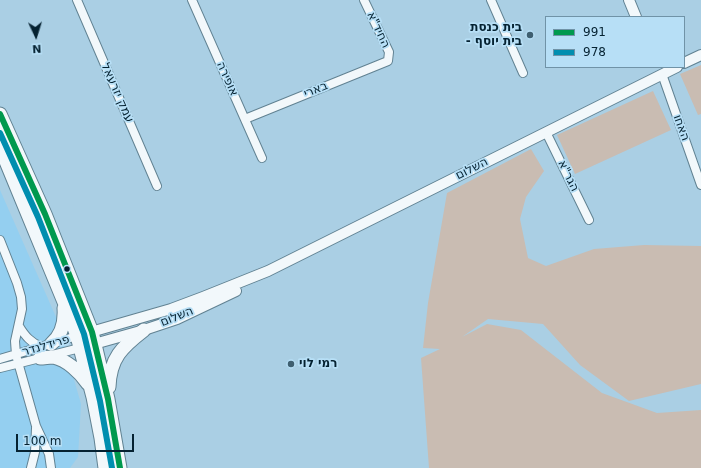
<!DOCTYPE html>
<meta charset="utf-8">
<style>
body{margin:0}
#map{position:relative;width:701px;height:468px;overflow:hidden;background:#aacfe4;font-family:"DejaVu Sans",sans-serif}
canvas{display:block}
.legend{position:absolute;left:545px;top:16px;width:140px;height:52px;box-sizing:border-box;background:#b7dff6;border:1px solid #7093a7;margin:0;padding:5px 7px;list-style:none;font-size:12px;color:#052231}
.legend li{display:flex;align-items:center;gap:8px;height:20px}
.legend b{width:20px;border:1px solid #7093a7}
.north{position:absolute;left:16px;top:16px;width:40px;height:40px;-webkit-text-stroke:3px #b7dff6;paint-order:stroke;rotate:176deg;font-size:11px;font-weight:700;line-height:16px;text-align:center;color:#052231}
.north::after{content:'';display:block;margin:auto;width:14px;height:18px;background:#052231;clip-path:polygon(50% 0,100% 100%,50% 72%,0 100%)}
.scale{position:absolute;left:16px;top:434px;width:118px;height:18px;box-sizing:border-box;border:2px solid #052231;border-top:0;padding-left:5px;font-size:12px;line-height:14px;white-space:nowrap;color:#052231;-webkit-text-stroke:3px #b7dff6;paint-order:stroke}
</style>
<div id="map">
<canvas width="701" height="468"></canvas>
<ul class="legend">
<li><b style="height:5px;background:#00994e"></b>991</li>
<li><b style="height:5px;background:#018eaf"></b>978</li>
</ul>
<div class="north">N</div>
<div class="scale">100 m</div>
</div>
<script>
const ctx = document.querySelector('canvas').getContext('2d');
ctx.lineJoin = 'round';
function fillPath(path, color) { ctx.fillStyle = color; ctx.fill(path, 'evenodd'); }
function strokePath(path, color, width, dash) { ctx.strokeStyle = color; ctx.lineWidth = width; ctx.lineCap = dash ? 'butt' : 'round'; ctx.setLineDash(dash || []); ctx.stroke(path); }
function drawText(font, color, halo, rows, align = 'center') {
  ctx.font = font + ' "DejaVu Sans","Noto Sans Hebrew",sans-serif'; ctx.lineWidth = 3.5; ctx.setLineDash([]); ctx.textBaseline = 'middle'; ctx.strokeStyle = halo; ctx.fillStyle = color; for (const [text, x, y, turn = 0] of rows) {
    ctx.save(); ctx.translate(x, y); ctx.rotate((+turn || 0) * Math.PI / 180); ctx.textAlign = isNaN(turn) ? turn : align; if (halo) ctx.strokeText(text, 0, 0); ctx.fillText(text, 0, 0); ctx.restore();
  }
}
fillPath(new Path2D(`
 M0,190L56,317L81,404L78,457L70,468H0Z`), '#94cff0');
fillPath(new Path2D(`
 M701,65V114L698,115L680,74Z
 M653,91L671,130L575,174L557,135Z
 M531,149L544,171L526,197L520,219L528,258L546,266L594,249L644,245L701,246V384L629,401L580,365L543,324L488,319L462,337L487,324L521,330L602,393L657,413L701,410V468H429L421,358L440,349L423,348L428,303L447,193Z`), '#c9bcb2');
const minor = new Path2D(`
 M77,0L157,186
 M192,0L262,158
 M491,0L523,73
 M662,74L701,185
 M245,119L388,61L389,52L364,0
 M546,132L589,220
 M0,240L17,283L21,297L22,309L15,341L16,355L36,426L49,454L51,468
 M19,326C25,336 31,343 42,347
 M0,359L77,336
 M0,368L80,348
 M31,468L35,452L36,428`);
const tertiary = new Path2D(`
 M629,0L636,17
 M684,63L701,55
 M77,336L171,309L203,297L268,271L677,67
 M80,348L144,330L177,319L236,291`);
const trunk = new Path2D(`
 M0,114L45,214L92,332L108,399L120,468
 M0,147L64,302L77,336L93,397L101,438L105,468
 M51,344C62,335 65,322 64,308
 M40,358C44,358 49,357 53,357C67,360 80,372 88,384
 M109,387C110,358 122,347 144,330`);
strokePath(minor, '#618292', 10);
strokePath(tertiary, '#618292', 12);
strokePath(trunk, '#618292', 15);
strokePath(minor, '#f2f8fb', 8);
strokePath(tertiary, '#f2f8fb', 10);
strokePath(trunk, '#f2f8fb', 13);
strokePath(new Path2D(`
 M0,114L45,214L92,332L108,399L120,468`), '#00994e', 6);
strokePath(new Path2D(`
 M0,133L38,217L84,334L100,401L112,468`), '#018eaf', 6);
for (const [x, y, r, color] of [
 [530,35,4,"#3f5f70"],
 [67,269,3.5,"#052231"],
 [291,364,4,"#3f5f70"]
]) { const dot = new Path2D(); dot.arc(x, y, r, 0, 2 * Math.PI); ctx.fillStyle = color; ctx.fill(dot); strokePath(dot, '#b7dff6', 1.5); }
drawText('bold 12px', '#052231', '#b7dff6', [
 ["בית כנסת",522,28],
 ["- בית יוסף",522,42],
 ["רמי לוי",299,364,"left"]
], 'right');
drawText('12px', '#052231', '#b7dff6', [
 ["החיד\"א",378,30,65],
 ["אופירה",227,79,66],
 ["בארי",316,90,-22],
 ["עמק יזרעאל",117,93,66],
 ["האחו",681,128,70],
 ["השלום",472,169,-27],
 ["הגר\"א",568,176,64],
 ["השלום",177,317,-22],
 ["פרידלנדר",46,346,-16]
]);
</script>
